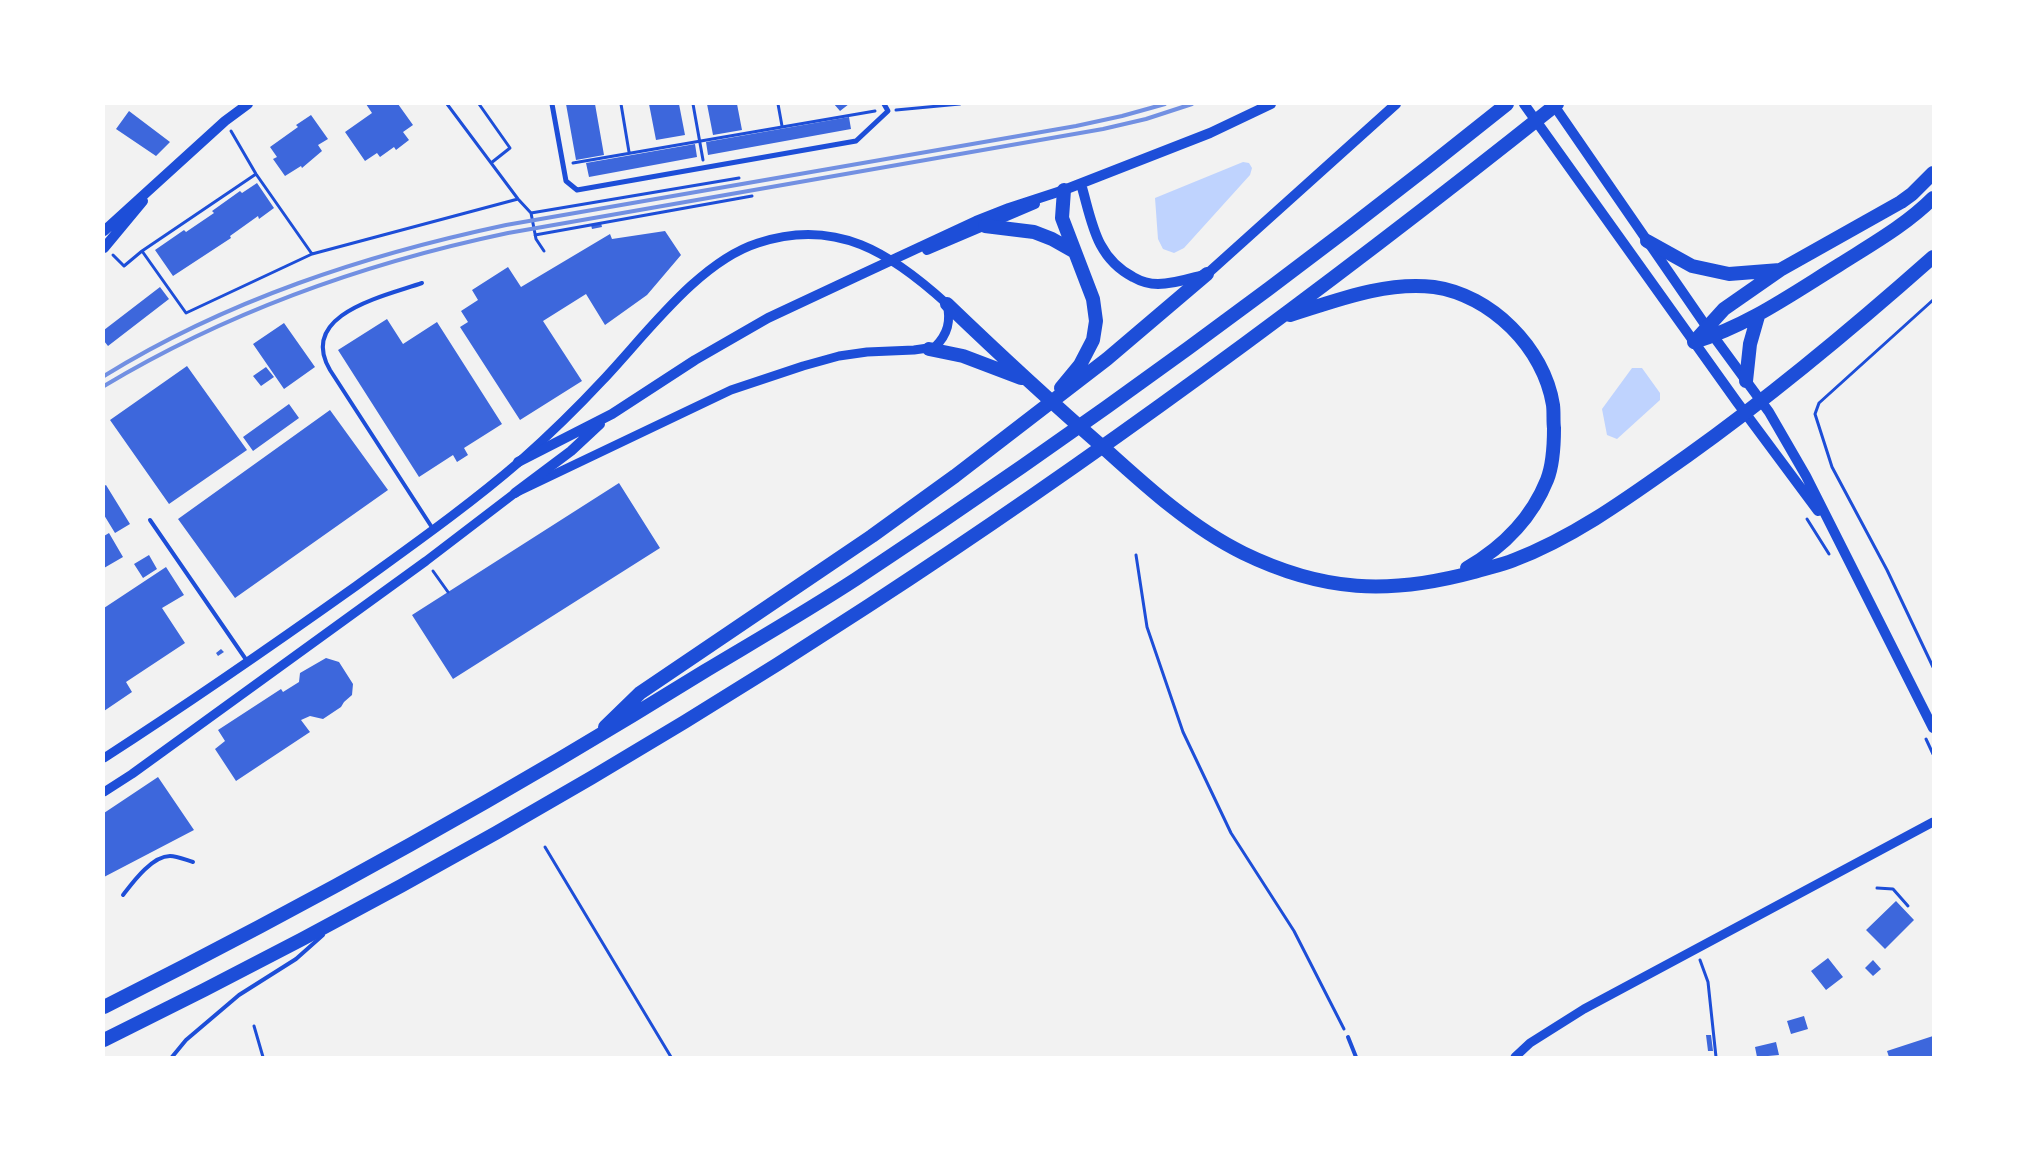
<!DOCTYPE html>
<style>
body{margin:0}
#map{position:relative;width:2037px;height:1161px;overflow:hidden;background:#f2f2f2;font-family:Quicksand,sans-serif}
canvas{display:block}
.frame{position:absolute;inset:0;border:105px solid #fff;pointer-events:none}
</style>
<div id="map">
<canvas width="2037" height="1161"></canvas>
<div class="frame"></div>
</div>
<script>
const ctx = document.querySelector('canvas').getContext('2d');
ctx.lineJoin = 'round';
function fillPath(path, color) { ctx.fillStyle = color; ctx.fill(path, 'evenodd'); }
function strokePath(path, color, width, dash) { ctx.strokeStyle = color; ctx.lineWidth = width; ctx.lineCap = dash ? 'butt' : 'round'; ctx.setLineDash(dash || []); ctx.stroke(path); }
fillPath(new Path2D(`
 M1243,162L1249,163L1252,168L1250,175L1184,248L1174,253L1163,249L1158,239L1155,198Z
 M1632,368H1642L1660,393V400L1617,439L1607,435L1602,409Z`), '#bfd3fe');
fillPath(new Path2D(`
 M366,104H398L413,125L403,132L409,140L396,150L394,147L380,157L377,153L365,161L345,132L372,113Z
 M566,104H595L604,155L576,160Z
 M649,104H679L685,135L656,140Z
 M707,104H737L742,130L713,135Z
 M834,104H849L840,111Z
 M129,111L170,142L156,156L116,129Z
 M311,115L328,139L318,145L322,151L302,168L301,166L285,176L273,159L277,157L270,147L298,127L296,125Z
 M849,117L851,129L708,155L706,142Z
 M695,144L697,157L589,177L586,163Z
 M257,183L274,208L259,219L258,216L230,236L231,238L173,276L155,250L184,230L186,232L214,213L212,211L240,191L242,193Z
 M601,223L602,227L592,229L591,225Z
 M665,231L681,255L647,295L605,325L586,294L543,321L582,381L520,420L460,327L468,322L461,311L478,300L472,290L508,267L521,287L610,234L612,239Z
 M160,287L169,299L108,346L104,341V330Z
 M387,319L403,344L437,322L502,424L464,448L468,455L457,462L453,455L419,477L338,350Z
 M284,323L315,367L284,389L253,344Z
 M187,366L247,450L169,504L110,420Z
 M266,367L274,377L261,386L253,376Z
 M289,404L299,418L253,451L243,437Z
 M330,410L388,490L235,598L178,519Z
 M619,483L660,548L453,679L412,615Z
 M106,485L130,524L115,533L104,515V486Z
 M109,533L123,557L104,568V536Z
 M149,555L157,569L143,578L134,564Z
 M166,567L184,595L162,608L185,643L126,682L132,692L104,711V608Z
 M221,649L224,652L218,656L216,653Z
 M326,658L339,662L353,684L352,695L344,702L341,707L323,719L310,716L301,720L310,732L236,781L215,749L225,741L218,730L281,689L283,692L299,682L300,673Z
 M158,777L194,830L104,877V813Z
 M1896,901L1914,920L1885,949L1866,930Z
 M1828,958L1843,977L1826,990L1811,971Z
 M1873,960L1881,969L1873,976L1865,968Z
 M1804,1016L1808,1029L1791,1034L1787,1021Z
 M1706,1035H1711L1713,1051H1708Z
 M1933,1036V1057H1889L1887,1051Z
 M1776,1042L1779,1055L1757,1057L1755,1047Z`), '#3d67dc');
strokePath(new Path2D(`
 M447,104L518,199L531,213L536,239L544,251
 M479,104L510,148L491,163
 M621,104L629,152
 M693,104L703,160
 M778,104L782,126
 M896,110L960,104
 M231,131L256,174L312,254
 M573,163L875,111
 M256,174L142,251L186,313L312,254L518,199
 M531,213L739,178
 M535,235L752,196
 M113,255L124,266L142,251
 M1933,300L1819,403L1815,414L1832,467L1887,570L1933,667
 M1807,519L1829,554
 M1136,555L1147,627L1183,732L1231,833L1294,931L1344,1029
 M433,571L448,592
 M1926,739L1933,754
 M545,847L671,1057
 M1877,888L1893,889L1908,906
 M1700,960L1708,982L1716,1057
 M254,1026L263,1057`), '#1d4ed8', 3);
strokePath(new Path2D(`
 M422,283C385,296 297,314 330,370L433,529
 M150,520L247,661
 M123,895C133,882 152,856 170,856C177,856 186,860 193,862
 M1348,1037L1356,1057
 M172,1057L186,1040L239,995L296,959L323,935`), '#1d4ed8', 4);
strokePath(new Path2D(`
 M552,104L566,181L577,190L856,141L888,111L884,104`), '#1d4ed8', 5);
strokePath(new Path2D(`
 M104,758C189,703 273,645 356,586C411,546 468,506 519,462C548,436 576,409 602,381C645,336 698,262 758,243C836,217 891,253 947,304C951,321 948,334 935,347L914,350L867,352L839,356L803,366L731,390L515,493L426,561L132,774L104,792
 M1515,1057L1530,1043L1584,1009L1933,822`), '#1d4ed8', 9);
strokePath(new Path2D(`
 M1524,104L1737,402L1818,511
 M1553,104L1706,326L1769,412L1806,476L1933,728
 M1081,184C1092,221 1095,257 1133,277C1140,281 1150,284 1158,284C1175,284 1191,278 1207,274L1396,104
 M104,231L225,121L248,104
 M104,248L143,201
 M927,250L1035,204
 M518,462L612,414L695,360L768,318L862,274L976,221L1009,208L1064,190L1210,133L1271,104
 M515,493L571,451L600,424`), '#1d4ed8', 10);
strokePath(new Path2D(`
 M985,226L1034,232L1052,239L1075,252
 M1647,241L1692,266L1729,274L1780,270
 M947,304C999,354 1051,402 1105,449C1147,487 1192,528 1243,553C1323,592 1389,595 1474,572C1487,568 1502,565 1514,560C1577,536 1633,494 1687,456C1774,394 1854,327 1933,257
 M1290,315C1335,301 1385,281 1434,287C1491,295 1544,348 1553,405C1554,413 1553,421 1554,428C1554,445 1553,465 1547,480C1531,520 1503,547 1467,568
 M1694,342L1724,309L1780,270L1901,202L1912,194L1933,173
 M1694,342C1747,326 1792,294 1839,265C1872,244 1906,225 1933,198
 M929,349L963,356L1021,378
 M1746,381L1750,344L1758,316
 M1061,388L1080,365L1093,340L1096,321L1093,299L1062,218L1064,190
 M605,727L640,693L872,536L955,476L1107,359L1207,274
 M104,1007C309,904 510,792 705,671C755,641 807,611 856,579C1080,431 1298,272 1507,104
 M104,1040C367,911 622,767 868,606C1106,451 1335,281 1557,104`), '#1d4ed8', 14);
strokePath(new Path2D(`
 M104,376C227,300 365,255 506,225L1076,126L1122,116L1165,104
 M104,386C229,311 365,263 508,233L1103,129L1146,119L1192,104`), '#7290e2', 4);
</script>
